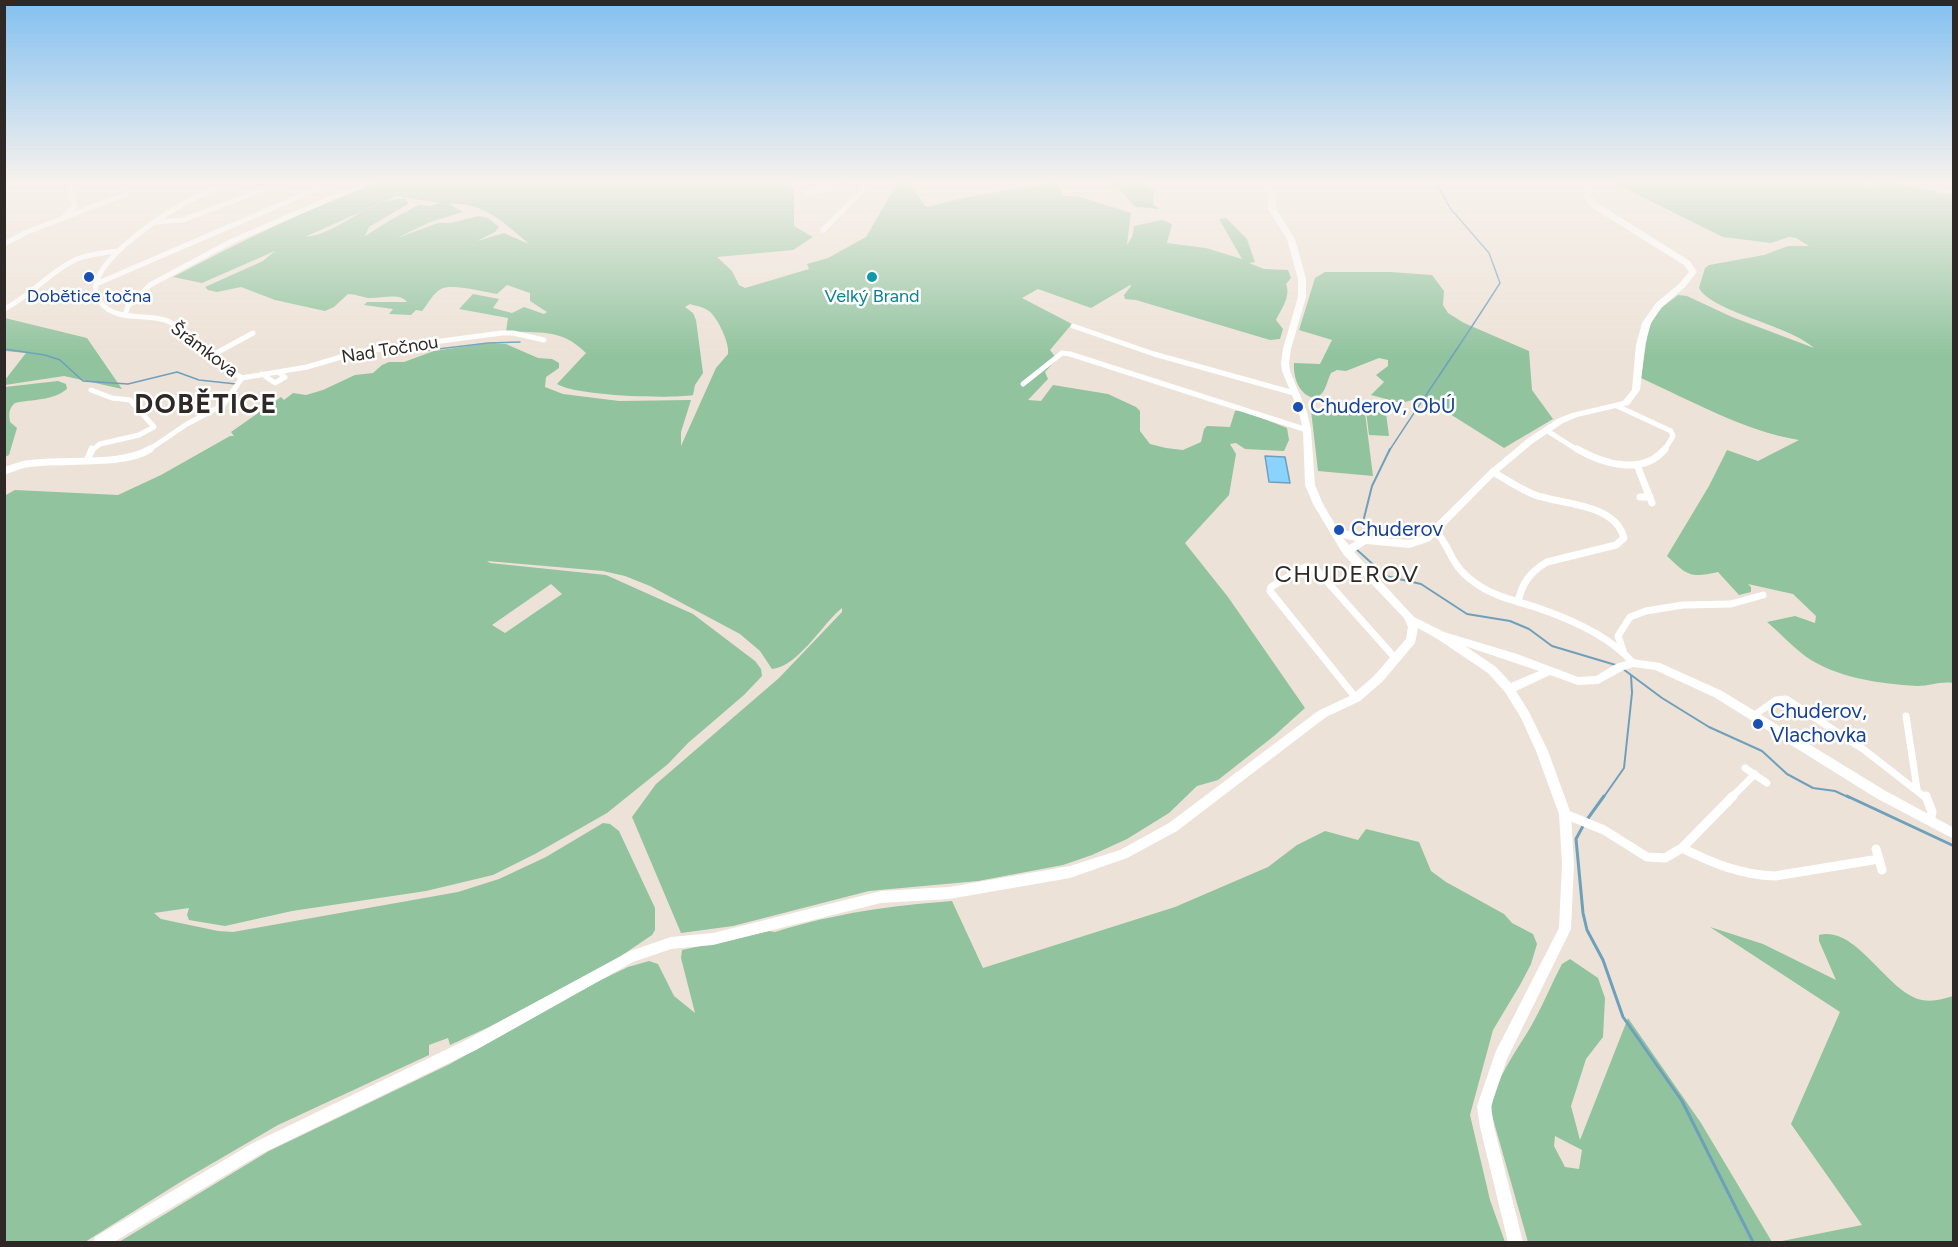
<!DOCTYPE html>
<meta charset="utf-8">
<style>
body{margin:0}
#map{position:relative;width:1958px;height:1247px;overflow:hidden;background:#ede2d7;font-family:Figtree,sans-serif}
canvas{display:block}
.frame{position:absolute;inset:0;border:6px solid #2e2926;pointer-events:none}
</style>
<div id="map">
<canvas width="1958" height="1247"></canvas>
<div class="frame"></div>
</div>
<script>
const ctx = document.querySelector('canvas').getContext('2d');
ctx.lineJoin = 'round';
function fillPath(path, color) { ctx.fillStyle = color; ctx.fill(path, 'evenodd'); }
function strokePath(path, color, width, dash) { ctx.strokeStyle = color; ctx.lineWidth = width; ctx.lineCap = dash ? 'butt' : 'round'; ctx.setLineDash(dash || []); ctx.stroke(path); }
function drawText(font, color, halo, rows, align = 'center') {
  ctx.font = font + ' Figtree,sans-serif'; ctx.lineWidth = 5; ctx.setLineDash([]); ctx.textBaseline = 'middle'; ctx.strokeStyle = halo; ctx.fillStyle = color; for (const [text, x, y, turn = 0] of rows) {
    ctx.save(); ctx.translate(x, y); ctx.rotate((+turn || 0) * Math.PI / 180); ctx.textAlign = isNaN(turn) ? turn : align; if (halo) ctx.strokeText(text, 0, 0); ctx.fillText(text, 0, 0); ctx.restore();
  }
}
fillPath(new Path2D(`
 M380,182H794V226L813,237L793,250L717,257L732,271L739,285L745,288L809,269L807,264L828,258L866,237L898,182H908L926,207L968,197L1056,182L1064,196H1077L1131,213L1127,245L1132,237L1134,226L1162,220L1172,224L1167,243L1206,248L1242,259L1219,219L1226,218L1247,239L1255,262L1249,263L1264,269L1288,270L1291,278L1286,284C1291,296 1282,308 1276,320L1283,329L1280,339L1270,340L1136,300L1125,299L1124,295L1131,286L1130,285L1091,308L1038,289L1022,298L1072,324L1050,350L1057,359L1045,372L1048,379L1028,400L1041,401L1053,385L1108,394L1136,407L1140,411V431L1150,444L1166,448L1183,450L1201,442L1204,429L1207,426L1230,427L1235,411L1241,410L1287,428L1289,440L1284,451L1245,449L1236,443L1230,444L1236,454L1229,495L1185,543L1228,597L1305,708L1274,736L1218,780L1197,786L1169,813L1127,839L1092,855L1063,865L978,881L869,891L733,926L681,933L632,817L656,784L779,678L842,612V608C822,624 799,666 772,669L760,651L740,634L650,586L625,576L603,571L487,561L490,563L606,575L693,614L755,661L761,669L762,676L744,695L688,743L668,764L607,813L535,854L493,875L426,891L292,911L225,926L189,920L187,915L189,908L154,913L161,919L218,931L233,932L458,892L499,879L546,857L603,823L610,824L619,831L655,908V930L652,935L615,960L489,1027L450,1045L448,1038L429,1045V1055L278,1125L182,1181L85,1242H5L4,496L15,490L118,495L161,475L230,436H234L231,432L281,397L284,400L293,393L306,395L323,390L355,375L373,373L382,365L389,362H404L434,351L489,343L506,344L538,358L552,359L559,363V368L546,377L545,387L563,394L619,401L691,400L681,432V446L716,368L728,354C730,344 718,318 709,311C704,307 696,306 690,304L685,307L693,313L696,320L703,373L695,385L693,395C669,399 576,396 557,384L586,353C560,327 539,334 506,331L508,318L459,309L473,294L499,299L493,308L512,313L524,307L544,314L547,312L530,301V293L507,285L497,294C484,292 452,283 441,289C433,293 428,304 422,311L416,310L411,315L389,314L393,309L364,305L367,302H407C399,292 381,299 368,298C362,297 355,294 348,294L334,307L325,311L275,300L241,287L217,292L208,290L205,287L263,261L275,251L202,283L173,277C240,242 308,208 380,182ZM396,196L440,203L430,206L419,205L392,219L365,236L369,227L408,204L406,199C369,196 341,234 305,237ZM449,204C484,202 504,223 529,244L504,233L477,241L495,232L499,227L488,218L478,216L451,223H438L397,238L430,222L463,212ZM551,584L562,594L505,633L492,625Z
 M1113,182H1144L1154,191L1153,204L1159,209L1135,207Z
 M1612,182H1858L1873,187V182H1889L1953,195V683C1940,681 1931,686 1917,686C1881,684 1836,678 1805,656C1792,646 1780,633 1767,622L1795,616L1815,623L1816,616L1793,594L1748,584L1751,587V592L1739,595L1718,572C1690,578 1688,576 1667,556L1709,486L1727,450L1758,461L1799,440C1744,431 1692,401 1641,378L1648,330L1656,312L1678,295L1687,296L1732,317L1814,348C1789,325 1712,312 1699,288L1705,268L1709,265L1764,255L1788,246H1809L1796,238L1789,237L1771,243L1723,237Z
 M1390,272L1432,275L1444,291L1443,305L1448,313L1464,323L1529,351L1532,390L1553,419L1504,448L1423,397L1401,403L1371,395L1384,382L1376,375L1388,366V360L1379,358L1346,371L1337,370L1331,373C1326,383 1326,394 1315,398C1299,396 1293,377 1294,363L1320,364L1332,340L1299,330L1315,278L1325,272Z
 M5,318L87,338L122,389L64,376L5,385V380L26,353L5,351Z
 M58,381L66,384L67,389C52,401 33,399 15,403C8,409 9,415 10,422L17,428L9,455L5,457V387Z
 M1311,410L1365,413L1373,476L1318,471Z
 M1366,411L1386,413L1389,436L1369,435Z
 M1366,829L1419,842L1431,871L1446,882L1504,914L1512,923L1533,934L1537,944L1531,964L1520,985L1493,1030L1470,1115L1490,1200L1505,1242H119L269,1151L450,1064L578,991L628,967L649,961L658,964L674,996L695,1013L681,958L682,950L769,931L775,932C836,913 889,906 952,901L983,968L1175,907L1268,867L1297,845L1325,831L1358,840Z
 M1710,927L1763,944L1836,980L1819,941V935C1857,925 1887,993 1922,1000C1933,1002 1943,999 1953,996V1242H1777L1862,1225L1791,1124L1840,1012Z
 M1570,959L1598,978L1605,998L1603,1037L1586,1059L1571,1106L1580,1140L1628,1018L1701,1123L1772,1242H1528L1491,1112C1495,1075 1518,1051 1535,1019C1545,1001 1552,982 1562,964ZM1555,1136L1582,1150L1579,1169L1565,1167L1554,1146Z`), '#90c39e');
const water = new Path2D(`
 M1265,456L1285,457L1290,483L1269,482Z`);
fillPath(water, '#89d3fd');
strokePath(water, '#6ea0bc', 1.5);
strokePath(new Path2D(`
 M4,349L45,355L60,360L83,381L128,384L177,372L199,380L236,384
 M388,355L488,343L520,342
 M1389,451C1426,394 1464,340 1500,283L1489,253L1450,208L1436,182`), '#6ea0bc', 1.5);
strokePath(new Path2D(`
 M1364,518L1372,486L1390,449
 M1356,549L1386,576L1421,584L1467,614L1510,621L1529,629L1552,646L1619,666
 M1623,669L1662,698L1709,727L1762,751L1787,774L1813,788L1835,791L1850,798
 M1603,798L1624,768L1632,693L1631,675`), '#6ea0bc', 2);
strokePath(new Path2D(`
 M1847,796L1954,846
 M1586,821L1604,796
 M1583,826L1576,839L1583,913L1587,930L1603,960L1623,1017L1682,1101L1753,1242`), '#6ea0bc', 3);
strokePath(new Path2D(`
 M233,182C216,189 199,195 183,204C160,217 73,272 101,303C117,323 149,312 170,322C179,326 186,337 194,343C209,356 225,368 242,378
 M791,184L806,193L856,182
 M65,215L75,206L70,189L74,182
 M155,222L183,220L283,182
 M823,230L871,182
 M4,244L27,232L126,194
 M96,284L333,182
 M4,309C31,296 50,271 77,259C90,254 104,253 118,251
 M125,315L128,306L150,285L232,241L369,182
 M1073,326L1154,354L1294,393
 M209,357L253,333
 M262,374L275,383L285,377L278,372
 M242,378L307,367L358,352L502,333H513L544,340
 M1023,384L1062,353L1070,354L1307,430
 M91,390L112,398L130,400L154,427L139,435L100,444L91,451
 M1617,406L1671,431L1673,436L1664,451
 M1546,430L1579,451
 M147,451L187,424L223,405L242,378`), '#fff', 5);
strokePath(new Path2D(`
 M1577,449C1603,464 1643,476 1665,449
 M87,461L92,449
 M1637,465L1652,503
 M4,471C11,469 19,465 26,464C59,458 123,467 150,449
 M1493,472C1507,480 1520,489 1535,495C1563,505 1615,503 1624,538L1616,545L1547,562C1530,572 1522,583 1518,602
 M1640,497H1650
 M1436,531C1452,550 1450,565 1474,582C1494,597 1514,600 1538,608C1570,619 1611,637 1633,663
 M1623,650L1618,636L1630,617L1646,611L1683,605L1731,604L1763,595
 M1356,698L1270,591L1271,587L1305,567L1315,568L1396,659
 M1753,716L1776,700L1786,699L1863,749L1926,798
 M1906,716L1917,789
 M1745,768L1767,783
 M1731,798L1755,774`), '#fff', 7);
strokePath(new Path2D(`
 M1926,796L1932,812L1930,821
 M1565,814L1604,830L1647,857L1665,858L1682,848L1733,796
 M1682,848C1712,863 1741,875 1775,876L1879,859
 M1876,849L1882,870`), '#fff', 9);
fillPath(new Path2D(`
 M1260,182H1267L1276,195V209L1295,239L1306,279V297L1291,349L1289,363L1290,371L1307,412L1311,430L1315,485L1323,504L1339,531H1352L1365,537L1410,540L1424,535L1490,470L1527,439L1557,419L1572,413L1623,401L1632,390L1636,345L1642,323L1656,303L1679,284L1689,272L1684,265L1591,207L1583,196L1585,182H1593L1591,196L1597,203L1690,261L1697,272L1685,287L1662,307L1651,323L1645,345L1640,390L1629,405L1577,417L1563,423L1533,443L1496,474L1430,541L1410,548L1366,544L1354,552L1414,617L1444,632L1517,654L1578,677L1596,676L1616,664L1633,659L1660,663L1722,691L1884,790L1954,828V839L1876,798L1714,697L1655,670L1633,667L1624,670L1598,684L1578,685L1550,675L1516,691L1529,712L1548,751L1571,814L1574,864L1571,929L1507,1059L1491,1106L1494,1127L1523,1242H1508L1480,1127L1477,1106L1496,1051L1559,928L1562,864L1559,814L1536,751L1521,718L1505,692L1488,673L1436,638L1418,628L1415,643L1382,682L1360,701L1326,717L1177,831L1127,858L1070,878L949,899L881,903L713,945L671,949L633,962L476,1050L261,1154L114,1242H93L95,1237L251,1144L466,1040L630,951L671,937L713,933L881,891L949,887L1070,866L1120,850L1169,823L1318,711L1352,695L1374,676L1406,639L1408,627L1404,618L1343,554L1313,504L1305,485L1303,430L1299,412L1282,371L1281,363L1283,349L1298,297V279L1287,239L1268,209V195ZM1343,538L1356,541L1349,545ZM1465,646L1539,671L1511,683L1496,667Z`), '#fff');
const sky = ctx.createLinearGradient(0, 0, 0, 357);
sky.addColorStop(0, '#82c0f0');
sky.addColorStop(0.51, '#f7f2ed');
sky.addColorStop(1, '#f7f2ed00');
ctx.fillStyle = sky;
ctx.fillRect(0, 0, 1958, 357);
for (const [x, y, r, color] of [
 [89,277,6,"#1a4fb4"],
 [872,277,6,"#0f9aa8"],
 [1298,407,6,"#1a4fb4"],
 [1339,530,6,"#1a4fb4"],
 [1758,724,6,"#1a4fb4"]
]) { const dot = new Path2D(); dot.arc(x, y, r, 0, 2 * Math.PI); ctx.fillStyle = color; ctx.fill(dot); strokePath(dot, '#fff', 2); }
drawText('18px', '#164399', '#fff', [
 ["Dobětice točna",89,297]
]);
drawText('18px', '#0d838f', '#fff', [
 ["Velký Brand",872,297]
]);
drawText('18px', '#2e2926', '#fff', [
 ["Šrámkova",204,350,37],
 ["Nad Točnou",390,350,-9]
]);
drawText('21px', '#164399', '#fff', [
 ["Chuderov, ObÚ",1310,407],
 ["Chuderov",1351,530],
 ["Chuderov,",1770,712],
 ["Vlachovka",1770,736]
], 'left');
ctx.letterSpacing = '1.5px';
drawText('24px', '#2e2926', '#fff', [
 ["CHUDEROV",1347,575]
]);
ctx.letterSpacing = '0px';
ctx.letterSpacing = '1.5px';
drawText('bold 27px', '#2e2926', '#fff', [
 ["DOBĚTICE",206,405]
]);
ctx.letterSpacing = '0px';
</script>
